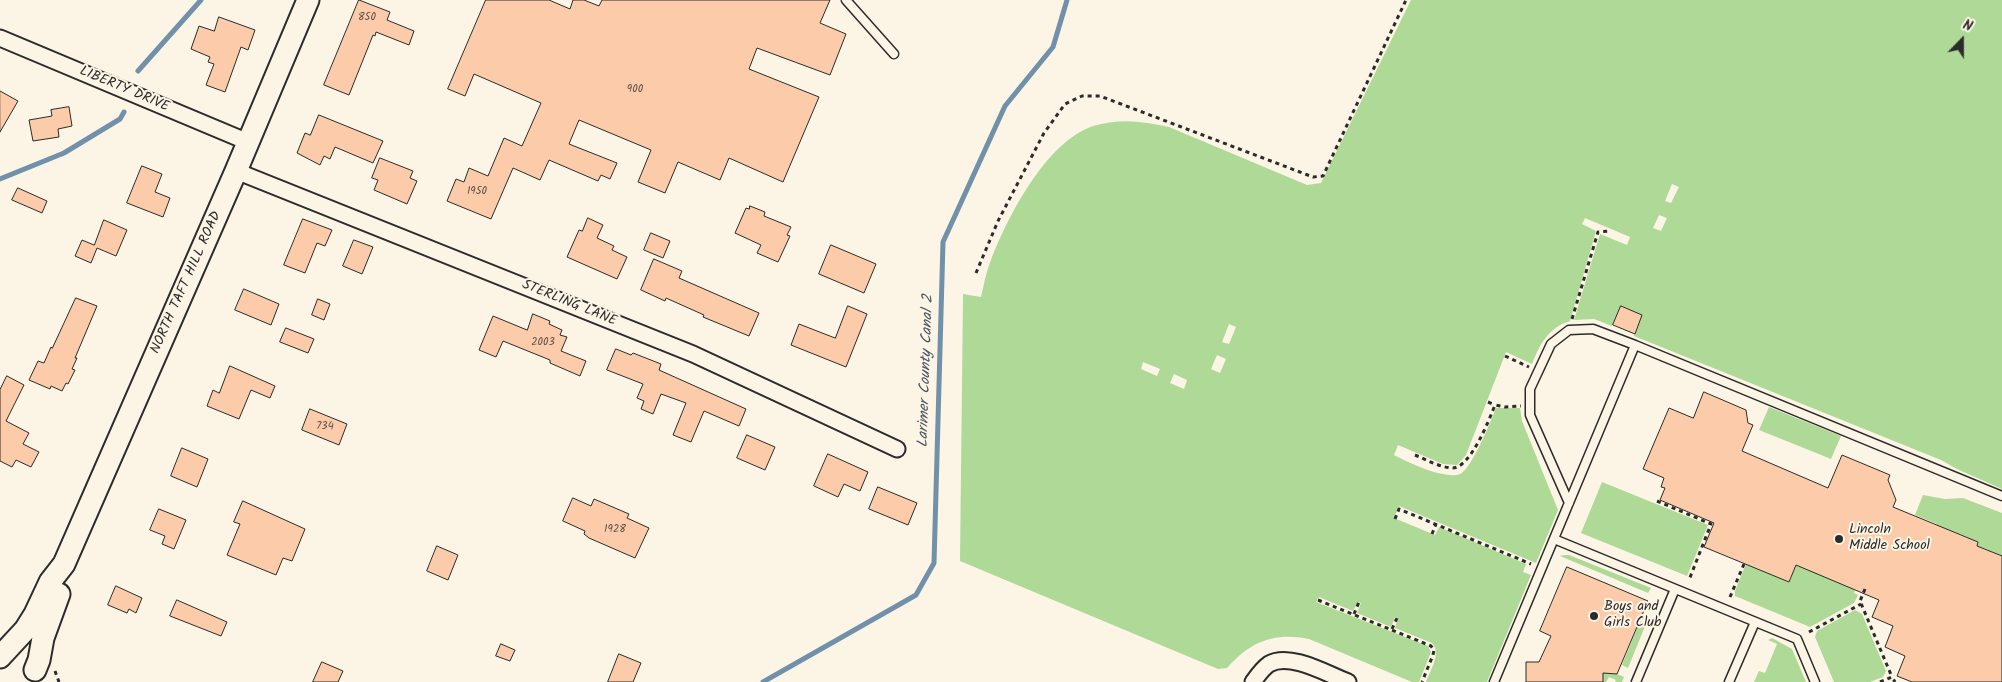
<!DOCTYPE html>
<style>
body{margin:0}
#map{position:relative;width:2002px;height:682px;overflow:hidden;background:#fcf5e5;font-family:Kalam,sans-serif}
canvas{display:block}
.north{position:absolute;left:1937px;top:15px;width:50px;height:50px;-webkit-text-stroke:4px #fcf5e5;paint-order:stroke;rotate:22deg;font-size:14px;font-weight:700;line-height:20px;text-align:center;color:#2b2b2b}
.north::after{content:'';display:block;margin:auto;width:18px;height:22px;background:#2b2b2b;clip-path:polygon(50% 0,100% 100%,50% 72%,0 100%)}
</style>
<div id="map">
<canvas width="2002" height="682"></canvas>
<div class="north">N</div>
</div>
<script>
const ctx = document.querySelector('canvas').getContext('2d');
ctx.lineJoin = 'round';
function fillPath(path, color) { ctx.fillStyle = color; ctx.fill(path, 'evenodd'); }
function strokePath(path, color, width, dash) { ctx.strokeStyle = color; ctx.lineWidth = width; ctx.lineCap = dash ? 'butt' : 'round'; ctx.setLineDash(dash || []); ctx.stroke(path); }
function drawText(font, color, halo, rows, align = 'center') {
  ctx.font = font + ' Kalam,sans-serif'; ctx.lineWidth = 4; ctx.setLineDash([]); ctx.textBaseline = 'middle'; ctx.strokeStyle = halo; ctx.fillStyle = color; for (const [text, x, y, turn = 0] of rows) {
    ctx.save(); ctx.translate(x, y); ctx.rotate((+turn || 0) * Math.PI / 180); ctx.textAlign = isNaN(turn) ? turn : align; if (halo) ctx.strokeText(text, 0, 0); ctx.fillText(text, 0, 0); ctx.restore();
  }
}
fillPath(new Path2D(`
 M1411,0H2002V489L1957,469L1941,460L1634,336L1642,315L1621,307L1612,326L1594,319L1574,320L1600,234L1627,245L1630,237L1585,218L1582,224L1596,231L1570,321C1548,328 1540,344 1532,364L1506,352L1466,455L1457,465L1443,464L1398,445L1394,455C1407,462 1445,480 1460,474C1471,470 1491,421 1496,408H1520L1522,421L1558,510L1536,563L1399,506L1394,518L1435,535L1439,527L1526,564L1523,572L1531,575L1487,682H1426C1430,670 1442,654 1432,643L1395,628L1398,618L1395,617L1391,627L1357,613L1361,603L1358,602L1353,611L1319,597L1316,602L1428,646L1431,652L1419,682H1412L1309,639C1274,632 1250,642 1227,668L1218,669L960,561L963,294L981,297C984,285 986,272 991,260C1008,216 1046,142 1093,126C1118,118 1144,121 1169,127L1307,185L1321,183ZM1672,184L1679,187L1671,203L1665,201ZM1659,215L1667,218L1661,231L1653,228ZM1229,324L1236,327L1229,344L1222,342ZM1217,355L1226,359L1220,373L1211,369ZM1143,362L1160,369L1157,376L1141,369ZM1174,374L1187,380L1184,389L1170,383Z
 M1769,407L1841,436L1831,459L1759,430Z
 M1602,482L1708,525L1687,576L1581,533Z
 M1923,495L1945,499L1963,498L2002,513V556L1977,546L1978,542L1957,533L1935,529L1937,524L1915,515Z
 M1564,555H1569L1651,588L1648,593L1560,556Z
 M1797,562L1855,589L1854,593L1858,595L1854,603L1810,627L1735,596V591L1746,564L1789,582Z
 M1855,610L1862,614L1886,671L1883,677L1870,682H1834L1815,637L1817,631Z
 M1640,621L1646,624L1628,668L1622,665Z
 M1772,638L1792,649L1806,682H1754L1759,671L1765,673L1777,644L1768,640Z
 M1603,673L1617,674L1624,677L1622,682H1615L1616,680L1609,677L1606,682H1603Z`), '#aed997');
strokePath(new Path2D(`
 M138,71L201,0
 M0,179L64,153L120,119L124,112
 M763,682L916,595L934,563L943,242L1005,106L1053,47L1067,0`), '#7190aa', 5);
const building = new Path2D(`
 M359,0L390,12L387,20L414,31L409,45L376,32L375,36L373,35L349,95L324,85Z
 M486,0H549L570,9L573,0H584L599,6L602,0H830L820,23L846,34L830,75L757,48L749,69L819,97L783,182L729,158L720,180L678,162L665,193L638,182L651,150L579,120L569,144L617,163L610,179L601,175L598,181L549,160L540,180L513,168L491,219L447,201L456,179L464,182L469,168L488,176L504,138L522,146L541,103L474,74L465,96L448,89Z
 M219,17L255,30L248,50L241,47L225,92L206,85L214,64L208,62L210,57L191,49L199,26L214,31Z
 M0,91L18,101L0,132Z
 M69,107L72,126L58,129L59,137L33,141L29,120L52,116L51,110Z
 M319,115L383,141L373,163L335,147L330,159L324,156L320,165L297,153L305,133L310,135Z
 M380,158L413,171L410,178L417,181L407,204L374,190L378,180L372,178Z
 M142,166L162,174L155,192L170,198L163,217L127,203Z
 M18,188L47,201L42,213L12,200Z
 M750,206L765,212L764,216L791,227L787,235L790,236L778,262L757,253L761,245L735,233L746,208L749,209Z
 M588,218L603,225L597,238L614,246L612,250L627,257L617,279L567,257L579,230L582,231Z
 M303,219L332,230L325,246L317,243L305,273L284,265Z
 M104,220L127,230L116,256L97,248L91,263L75,256L82,240L94,245Z
 M651,233L670,241L663,258L644,250Z
 M354,240L373,247L362,274L343,266Z
 M831,245L876,264L864,293L819,274Z
 M654,259L682,271L679,278L759,313L749,336L703,317L704,315L666,298L665,301L641,290Z
 M244,289L279,304L271,325L235,310Z
 M76,298L97,306L75,358H77L72,369L75,370L68,384L66,383L62,391L51,386L50,389L29,380L38,361L44,363L51,347L52,348Z
 M318,299L330,304L324,320L312,315Z
 M848,306L867,314L846,367L791,345L799,324L835,338Z
 M1621,306L1642,315L1635,334L1613,325Z
 M533,314L550,321L549,324L562,330L560,335L567,337L561,351L586,361L580,376L550,363V360L503,341L496,357L479,350L493,316L527,330Z
 M286,328L314,339L308,353L280,342Z
 M616,349L631,355L633,353L661,364L659,370L746,409L739,426L704,411L691,442L673,435L686,403L661,394L653,414L641,409L644,401L637,398L643,384L607,370Z
 M230,366L275,386L270,398L251,390L239,419L207,406L213,390L219,393Z
 M7,376L24,385L6,421L29,433L23,444L39,452L31,467L16,460L12,467L0,461V390Z
 M1704,392L1746,410L1748,423L1753,425L1742,451L1828,488L1842,455L1890,475L1888,480L1896,500L1893,507L1978,542L1977,546L2002,556V682H1912L1897,676L1905,656L1885,647L1893,626L1872,617L1879,600L1796,565L1789,582L1704,547L1714,523L1660,500L1665,488L1661,487L1664,478L1643,469L1669,408L1693,418Z
 M310,409L347,424L339,445L302,430Z
 M747,435L775,447L765,470L737,458Z
 M182,448L208,459L197,487L171,476Z
 M828,454L868,472L860,491L844,484L838,497L814,486Z
 M878,487L917,503L908,525L869,509Z
 M573,498L591,506L594,499L629,514L627,518L649,528L635,558L589,538L584,534L585,531L563,521Z
 M243,501L305,529L292,561L283,558L276,575L227,555L240,524L234,522Z
 M159,509L186,520L174,549L162,544L165,536L150,530Z
 M437,546L458,555L448,580L427,571Z
 M1567,567L1648,601L1617,674L1603,673V682H1526V662H1539L1551,636L1540,631Z
 M116,586L142,598L136,613L129,609L127,613L108,605Z
 M177,600L227,622L221,636L170,616Z
 M501,644L515,650L510,661L496,656Z
 M619,654L641,663L633,682H608Z
 M322,662L343,671L338,682H313Z`);
fillPath(building, '#fbcbaa');
strokePath(building, '#2b2b2b', 1);
const lane = new Path2D(`
 M846,0L894,54
 M1569,503L1530,415V389L1551,344L1569,330L1593,329L1635,345
 M1554,539L1797,639L1815,682
 M1494,682L1635,345L2002,496
 M1636,682L1675,589
 M1729,682L1755,622`);
const street = new Path2D(`
 M0,38L248,142
 M236,171L693,354L897,449
 M1253,682C1258,675 1262,669 1269,664C1290,652 1327,674 1348,682`);
const secondary = new Path2D(`
 M0,657L25,630L35,614L50,582L64,564L236,171L308,0
 M35,670L39,660L43,638L59,594`);
strokePath(lane, '#2b2b2b', 11);
strokePath(street, '#2b2b2b', 19);
strokePath(secondary, '#2b2b2b', 25);
strokePath(new Path2D(`
 M976,273L998,221L1044,133L1065,104L1082,96H1100L1313,177L1323,176L1406,0
 M1572,319L1598,232L1611,231
 M1505,356L1529,367
 M1488,402L1495,405
 M1415,455C1427,460 1439,467 1452,468C1470,469 1489,420 1495,405L1505,407L1521,406
 M1657,501L1711,524L1689,580
 M1395,519L1399,509L1531,564
 M1432,534L1436,524
 M1865,589L1860,601L1892,677
 M1730,597L1744,564
 M1318,600L1431,646L1434,650L1433,655L1422,682
 M1354,614L1359,602
 M1392,629L1397,618
 M1809,632L1861,604
 M55,671L59,682
 M1880,682L1892,677L1895,682`), '#2b2b2b', 3, [4, 4]);
strokePath(lane, '#fcf5e5', 8);
strokePath(street, '#fcf5e5', 15);
strokePath(secondary, '#fcf5e5', 21);
for (const [x, y, r, color] of [
 [1839,539,5,"#2b2b2b"],
 [1594,616,5,"#2b2b2b"]
]) { const dot = new Path2D(); dot.arc(x, y, r, 0, 2 * Math.PI); ctx.fillStyle = color; ctx.fill(dot); strokePath(dot, '#fcf5e5', 2); }
drawText('11px', '#5f534b', null, [
 ["850",367,18],
 ["900",635,90],
 ["1950",477,192],
 ["2003",543,343],
 ["734",325,427],
 ["1928",615,530]
]);
drawText('14px', '#2b2b2b', '#fcf5e5', [
 ["LIBERTY DRIVE",124,90,23],
 ["NORTH TAFT HILL ROAD",187,283,-66],
 ["STERLING LANE",569,304,22]
]);
drawText('14px', '#2b2b2b', '#fcf5e5', [
 ["Lincoln",1849,531],
 ["Middle School",1849,547],
 ["Boys and",1604,608],
 ["Girls Club",1604,624]
], 'left');
drawText('italic 15px', '#485560', '#fcf5e5', [
 ["Larimer County Canal 2",927,371,-88]
]);
</script>
